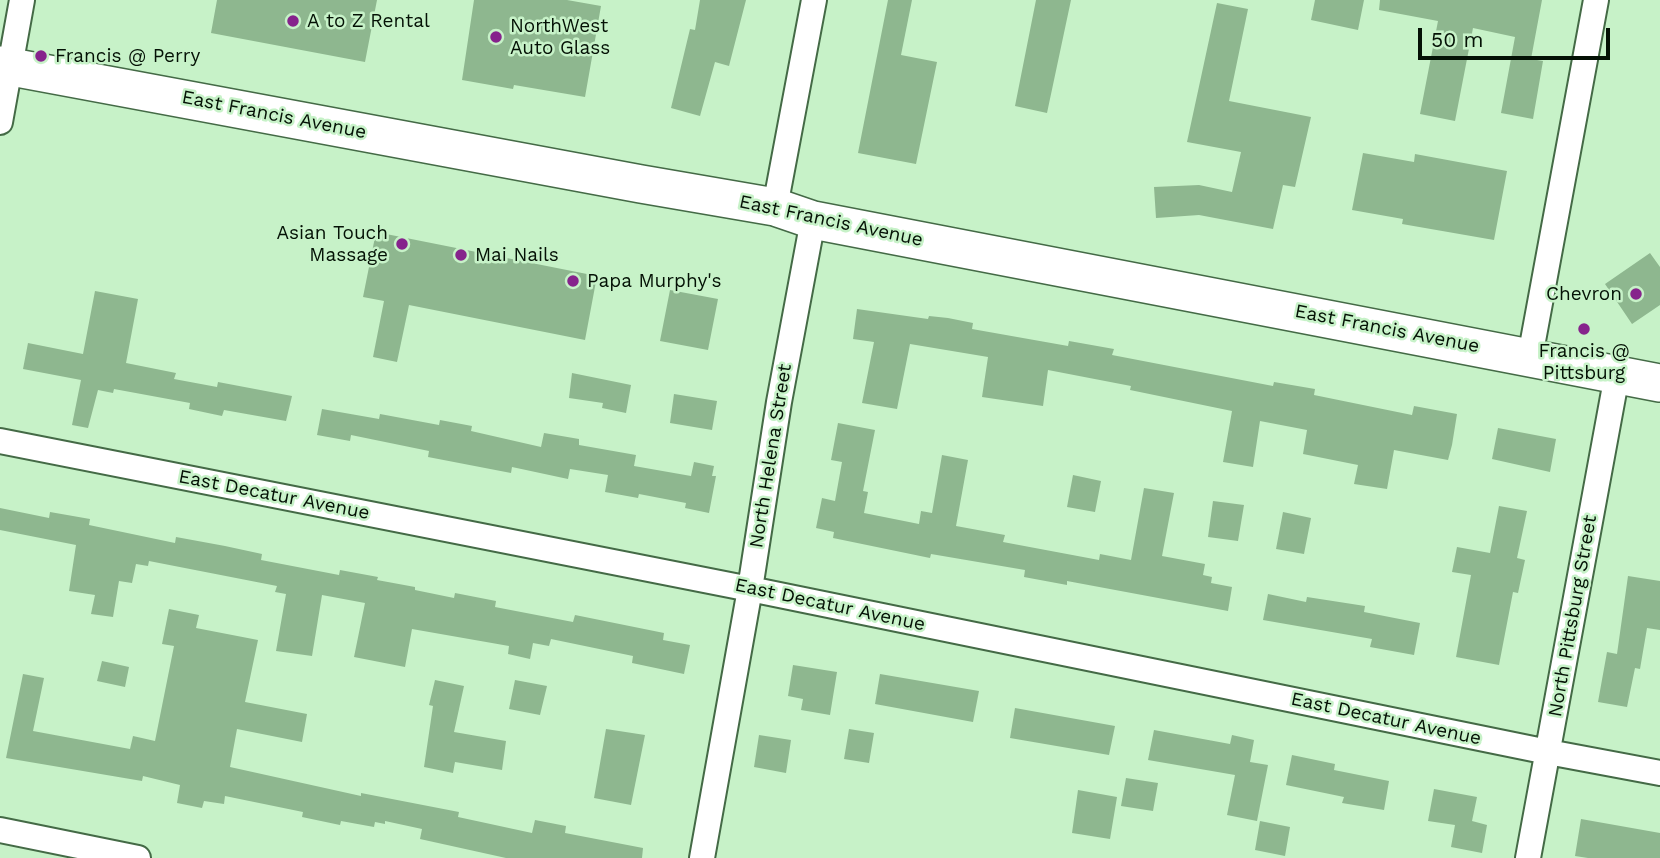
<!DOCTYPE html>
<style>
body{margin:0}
#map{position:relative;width:1660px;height:858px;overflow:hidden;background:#c7f2c8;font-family:"Work Sans",sans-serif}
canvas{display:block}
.scale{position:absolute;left:1418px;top:28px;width:192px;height:32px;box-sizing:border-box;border:4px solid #041105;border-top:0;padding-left:9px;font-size:21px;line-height:24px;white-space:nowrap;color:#041105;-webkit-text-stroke:5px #c7f2c8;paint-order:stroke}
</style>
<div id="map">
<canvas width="1660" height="858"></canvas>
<div class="scale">50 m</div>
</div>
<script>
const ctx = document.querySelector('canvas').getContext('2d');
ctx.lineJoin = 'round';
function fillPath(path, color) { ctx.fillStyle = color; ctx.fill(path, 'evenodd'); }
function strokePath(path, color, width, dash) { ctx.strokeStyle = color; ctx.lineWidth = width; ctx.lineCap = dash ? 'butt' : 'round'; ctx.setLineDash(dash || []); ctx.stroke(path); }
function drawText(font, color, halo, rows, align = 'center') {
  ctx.font = font + ' "Work Sans",sans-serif'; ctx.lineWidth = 5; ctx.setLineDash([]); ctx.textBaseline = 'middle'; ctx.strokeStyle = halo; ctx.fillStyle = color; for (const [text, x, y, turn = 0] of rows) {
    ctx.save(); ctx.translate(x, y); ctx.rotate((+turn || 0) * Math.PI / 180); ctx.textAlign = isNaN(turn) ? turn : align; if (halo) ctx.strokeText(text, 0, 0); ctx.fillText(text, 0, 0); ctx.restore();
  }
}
fillPath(new Path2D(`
 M217,0H377L365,62L211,33Z
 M474,0H567L601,6L585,97L514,85L513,89L462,80Z
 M700,0H746L729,66L715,62L700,116L671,108L690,29L695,30Z
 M888,0H912L901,55L937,62L916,164L858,153Z
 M1036,0H1071L1047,113L1015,106Z
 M1315,0H1364L1358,30L1311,20Z
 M1380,0H1542L1531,59L1543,61L1533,119L1501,113L1515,37L1473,28L1455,121L1420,114L1438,21L1379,10Z
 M1217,3L1248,9L1229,101L1311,117L1295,187L1283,185L1273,229L1199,215L1156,218L1154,187L1199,185L1232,192L1241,152L1187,142Z
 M1363,153L1414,162L1415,154L1507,171L1494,240L1402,224L1403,219L1352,210Z
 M376,232L597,276L585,340L409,305L397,362L373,357L384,301L363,297Z
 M1650,253L1660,267V305L1632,324L1605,284Z
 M670,290L718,299L708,350L660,341Z
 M95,291L138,299L126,363L176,373L174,379L217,387L218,382L292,396L286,421L224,410L222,416L189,409L190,403L114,389L113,393L98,390L88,428L72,425L81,380L23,369L28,343L83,354Z
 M857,309L928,319L929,316L948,318L973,323L972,329L1068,346L1069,341L1114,349L1112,355L1273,386L1274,382L1315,389L1314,395L1412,415L1414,406L1457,414L1452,445L1448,460L1394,450L1387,489L1354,484L1358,465L1303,454L1307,430L1260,421L1253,467L1223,462L1232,411L1130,390L1131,386L1048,370L1043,406L982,397L988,357L910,344L897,409L862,403L874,342L853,339Z
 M572,373L631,385L626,413L602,408L603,403L569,398Z
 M674,394L717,401L712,430L670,423Z
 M322,409L379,419L380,414L439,425L440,420L472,426L471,431L541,447L544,433L579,439V445L636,455L634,466L691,476L694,462L714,466L712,476H716L709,513L685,508L686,503L639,494L638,498L605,492L608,475L570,469L568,479L512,467L511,473L428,457L429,451L351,435L350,441L317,435Z
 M838,423L875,430L863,491L868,492L864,513L919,524L921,511L932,513L942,455L968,460L956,526L1005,535L1003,542L1099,560L1100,554L1131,560L1144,488L1174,493L1162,556L1205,564L1203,575L1212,577L1211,583L1232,587L1228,611L1067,581V585L1024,577L1025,570L931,554L930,558L833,538L834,532L816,528L822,498L835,501L842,462L831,460Z
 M1498,428L1556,439L1550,472L1492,459Z
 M1073,475L1101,481L1095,512L1067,507Z
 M1213,501L1244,505L1238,541L1208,537Z
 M1499,506L1527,511L1517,558L1525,560L1518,593L1513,592L1499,665L1456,657L1471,575L1452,572L1457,547L1490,553Z
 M0,508L49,518L50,512L90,519L89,525L175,543L176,537L225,546L262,554L261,560L339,575L340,570L378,577L377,580L415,587V590L454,598L455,593L496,601L495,607L573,622L575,615L664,633L663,640L690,645L684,674L632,663L633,656L551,639L549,646L533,643L530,659L508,654L509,646L412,629L405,667L354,657L365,603L322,595L312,656L276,651L286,594L275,592L277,586L149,561L148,566L136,564L132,583L119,581L113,617L91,614L95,595L69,591L76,545L0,530Z
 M1283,512L1311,518L1304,554L1276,549Z
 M1628,576L1660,581V630L1647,628L1640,669L1635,668L1627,707L1598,702L1607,652L1617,654Z
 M1268,594L1306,602L1307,597L1365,606L1364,612L1420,623L1414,655L1370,647L1372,639L1263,620Z
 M169,609L199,615L196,628L258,640L245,702L307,714L302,742L237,729L230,767L361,796V793L459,812L458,817L532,833L535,820L566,826L565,833L643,848L642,858H506L420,839L422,829L385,821V824L375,822L374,827L341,821L340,825L302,817L303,812L225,796L224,804L204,801L202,808L177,803L180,785L143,776L142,781L6,758L23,674L44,678L33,731L130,749L133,736L155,741L174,646L162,644Z
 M102,661L129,667L125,687L97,681Z
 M793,665L837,672L830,715L801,710L803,699L788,696Z
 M880,674L979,691L973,722L875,704Z
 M435,680L464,686L454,732L506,741L502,770L455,762L453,773L424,767L433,706L429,705Z
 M515,680L547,686L540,715L509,709Z
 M1015,708L1115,726L1109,755L1010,738Z
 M606,729L645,735L631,805L594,798Z
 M849,729L874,733L869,763L844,759Z
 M1154,730L1230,744L1232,735L1254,740L1250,762L1268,765L1257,821L1227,815L1235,775L1148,760Z
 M759,735L791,740L786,773L754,767Z
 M1292,755L1335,764L1334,770L1389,781L1384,810L1342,803L1344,797L1286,785Z
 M1126,778L1158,783L1153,811L1121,806Z
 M1434,789L1477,797L1472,821L1487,825L1482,853L1451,847L1455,825L1428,821Z
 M1078,790L1117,797L1110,839L1072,833Z
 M1581,819L1660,833V858H1588L1575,856Z
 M1260,821L1290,827L1285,856L1255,850Z`), '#8eb78f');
const street = new Path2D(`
 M0,122L22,0
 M775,207L814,0
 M1530,357L1596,0
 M0,441L750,589L1548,752L1660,773
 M0,830L138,858
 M702,858L750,589L779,402L813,220
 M1528,858L1617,375`);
const primary = new Path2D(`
 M0,65L641,184L775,207L813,220L1660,383`);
strokePath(street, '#446a46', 28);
strokePath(primary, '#446a46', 40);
strokePath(street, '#fff', 24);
strokePath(primary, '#fff', 37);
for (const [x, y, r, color] of [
 [293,21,7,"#86238c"],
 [496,37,7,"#86238c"],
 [41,56,7,"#86238c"],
 [402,244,7,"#86238c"],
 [461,255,7,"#86238c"],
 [573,281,7,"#86238c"],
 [1636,294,7,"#86238c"],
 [1584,329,7,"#86238c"]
]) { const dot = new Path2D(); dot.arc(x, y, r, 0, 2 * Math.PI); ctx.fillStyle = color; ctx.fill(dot); strokePath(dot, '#c7f2c8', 2.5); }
drawText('19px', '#041105', '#c7f2c8', [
 ["A to Z Rental",307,21],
 ["NorthWest",510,26],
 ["Auto Glass",510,48],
 ["Francis @ Perry",55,56],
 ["Asian Touch",388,233,"right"],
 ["Massage",388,255,"right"],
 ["Mai Nails",475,255],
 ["Papa Murphy's",587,281],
 ["Chevron",1622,294,"right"],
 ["Francis @",1584,351,"center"],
 ["Pittsburg",1584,373,"center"]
], 'left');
drawText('19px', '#041105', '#c7f2c8', [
 ["East Francis Avenue",274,115,11],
 ["East Francis Avenue",831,221,12],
 ["East Francis Avenue",1387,329,11],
 ["North Helena Street",771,456,-81],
 ["East Decatur Avenue",274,495,11],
 ["East Decatur Avenue",830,605,12],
 ["North Pittsburg Street",1573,616,-80],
 ["East Decatur Avenue",1386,719,12]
]);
</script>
